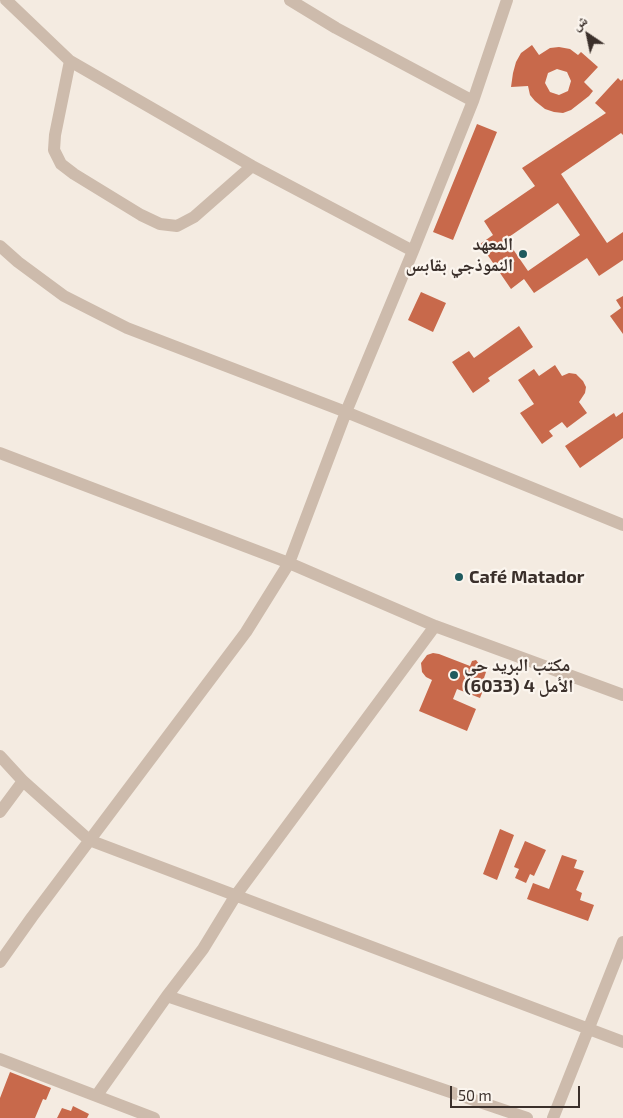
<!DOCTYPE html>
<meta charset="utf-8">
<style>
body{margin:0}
#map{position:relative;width:623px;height:1118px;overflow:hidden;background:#f4ebe1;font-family:"Exo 2","Noto Naskh Arabic",sans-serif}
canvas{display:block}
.north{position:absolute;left:563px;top:10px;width:50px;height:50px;-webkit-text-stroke:4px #fbf5ee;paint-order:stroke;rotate:326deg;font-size:14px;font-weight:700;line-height:20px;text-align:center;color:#3b302b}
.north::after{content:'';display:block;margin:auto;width:18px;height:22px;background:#3b302b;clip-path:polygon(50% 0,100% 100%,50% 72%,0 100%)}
.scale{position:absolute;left:450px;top:1086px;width:130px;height:22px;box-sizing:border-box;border:2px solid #3b302b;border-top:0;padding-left:6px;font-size:15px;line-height:18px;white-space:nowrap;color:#3b302b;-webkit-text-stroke:4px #fbf5ee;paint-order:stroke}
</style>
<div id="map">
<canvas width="623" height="1118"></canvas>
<div class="north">ش</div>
<div class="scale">50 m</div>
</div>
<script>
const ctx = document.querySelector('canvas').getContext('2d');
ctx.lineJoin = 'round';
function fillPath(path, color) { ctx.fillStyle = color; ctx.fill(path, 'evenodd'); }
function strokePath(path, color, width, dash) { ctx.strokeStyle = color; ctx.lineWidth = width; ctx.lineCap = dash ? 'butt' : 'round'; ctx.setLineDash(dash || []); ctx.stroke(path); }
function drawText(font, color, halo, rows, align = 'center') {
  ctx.font = font + ' "Exo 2","Noto Naskh Arabic",sans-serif'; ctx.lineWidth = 4.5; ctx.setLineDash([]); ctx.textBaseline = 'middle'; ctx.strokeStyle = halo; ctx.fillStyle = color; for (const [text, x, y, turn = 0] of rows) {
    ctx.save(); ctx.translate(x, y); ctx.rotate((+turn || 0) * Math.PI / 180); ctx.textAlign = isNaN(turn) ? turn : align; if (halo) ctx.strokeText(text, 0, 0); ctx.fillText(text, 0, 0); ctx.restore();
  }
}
fillPath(new Path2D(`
 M532,45L539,55L550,48L559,47L570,49L578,55L581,52L598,67L584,82L593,91L589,96L571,110L563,113L554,112L545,109L535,101L530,95L528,86L511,87L513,73L516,62L521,53ZM557,69L567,72L571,81L568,91L559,95L550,92L545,83L548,73Z
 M618,78L621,81L623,79V135L621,133L561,174L607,243L623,232V260L599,276L587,258L534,293L524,279L511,289L480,244L493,235L484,221L535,186L522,168L606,113L595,103ZM558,203L580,235L528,271L506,239Z
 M477,124L497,132L453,240L433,232Z
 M421,292L446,303L433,332L408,320Z
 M623,296V334L610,316L621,308L616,300Z
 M519,326L533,347L488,378L490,381L473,393L452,362L469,351L474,358Z
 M555,365L562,376L569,373L576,374L583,381L586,387L585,393L579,402L587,413L567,428L562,422L549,431L553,436L542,444L520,413L534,404L518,380L534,369L539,376Z
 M623,412V438L580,468L565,446L614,413L616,417Z
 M433,653L439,654L470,666L472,661L476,660L479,664L477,669L486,672L484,678L487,680L480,698L457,689L453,699L476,709L467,731L419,711L432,680L426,677L422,672L421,663L427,655Z
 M500,829L514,835L497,880L483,874Z
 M525,841L546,850L534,876L530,874L526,883L515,878L519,869L514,867Z
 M562,855L577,860L574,868L584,871L576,890L582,893L580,900L594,905L588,921L527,899L533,883L549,889Z
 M10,1072L51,1088L46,1100L43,1099L35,1118H0V1098Z
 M73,1106L89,1114L87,1118H57L62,1108L71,1111Z`), '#c8694b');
strokePath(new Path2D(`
 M6,0L70,61L252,166L413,251
 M290,0L336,28L473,101
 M70,61L55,135L54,150L61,164L74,174L141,215L160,224L177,226L194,217L252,166
 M0,246L18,262L64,296L127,328L346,412L623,525
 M0,453L289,563L435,626L623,695
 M0,756L23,781L89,840L623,1042
 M0,812L23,781
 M0,962L32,917L246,632L289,563L346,412L413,251L473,101L507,0
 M167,996L527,1118
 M0,1059L154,1118
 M97,1095L167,996L203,949L236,895L435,626
 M553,1118L623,942`), '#cdbbac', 12);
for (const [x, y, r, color] of [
 [523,254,5,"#1f5a5e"],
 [459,577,5,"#1f5a5e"],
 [454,675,5,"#1f5a5e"]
]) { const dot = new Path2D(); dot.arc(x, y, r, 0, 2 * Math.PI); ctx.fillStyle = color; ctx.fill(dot); strokePath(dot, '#fbf5ee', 2); }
drawText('bold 18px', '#3b302b', '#fbf5ee', [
 ["المعهد",513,244,"right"],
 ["النموذجي بقابس",513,265,"right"],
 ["Café Matador",469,577],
 ["مكتب البريد حي",464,665],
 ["الأمل 4 (6033)",464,686]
], 'left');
</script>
